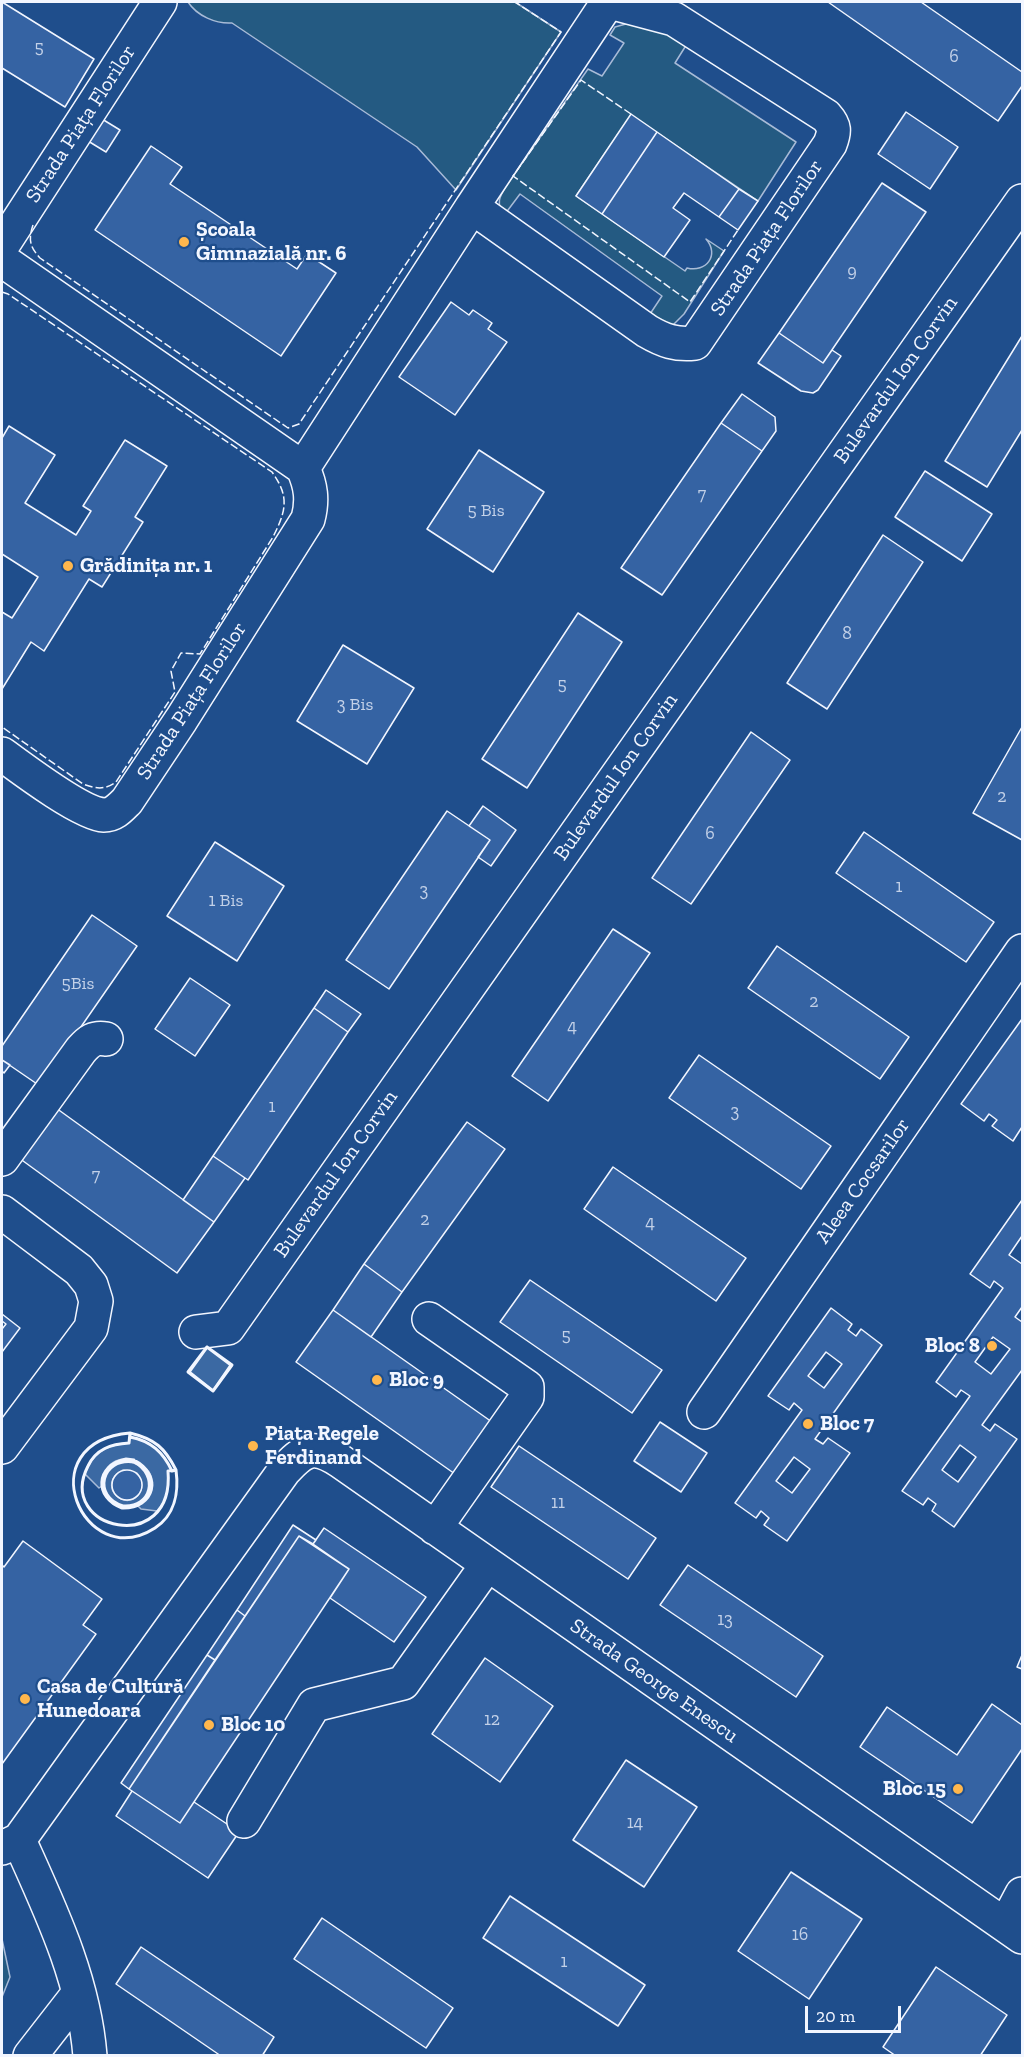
<!DOCTYPE html>
<meta charset="utf-8">
<style>
body{margin:0}
#map{position:relative;width:1024px;height:2057px;overflow:hidden;background:#1f4e8c;font-family:"Zilla Slab",serif}
canvas{display:block}
.frame{position:absolute;inset:0;border:3px solid #f2f6ff;pointer-events:none}
.scale{position:absolute;left:805px;top:2006px;width:96px;height:27px;box-sizing:border-box;border:3px solid #f2f6ff;border-top:0;padding-left:8px;font-size:18px;line-height:21px;white-space:nowrap;color:#f2f6ff;-webkit-text-stroke:4px #1f4e8c;paint-order:stroke}
</style>
<div id="map">
<canvas width="1024" height="2057"></canvas>
<div class="frame"></div>
<div class="scale">20 m</div>
</div>
<script>
const ctx = document.querySelector('canvas').getContext('2d');
ctx.lineJoin = 'round';
function fillPath(path, color) { ctx.fillStyle = color; ctx.fill(path, 'evenodd'); }
function strokePath(path, color, width, dash) { ctx.strokeStyle = color; ctx.lineWidth = width; ctx.lineCap = dash ? 'butt' : 'round'; ctx.setLineDash(dash || []); ctx.stroke(path); }
function drawText(font, color, halo, rows, align = 'center') {
  ctx.font = font + ' "Zilla Slab",serif'; ctx.lineWidth = 4.5; ctx.setLineDash([]); ctx.textBaseline = 'middle'; ctx.strokeStyle = halo; ctx.fillStyle = color; for (const [text, x, y, turn = 0] of rows) {
    ctx.save(); ctx.translate(x, y); ctx.rotate((+turn || 0) * Math.PI / 180); ctx.textAlign = isNaN(turn) ? turn : align; if (halo) ctx.strokeText(text, 0, 0); ctx.fillText(text, 0, 0); ctx.restore();
  }
}
const green = new Path2D(`
 M188,2H515L561,32L456,190L417,147L232,23C216,24 197,16 188,2Z
 M633,22L690,39L675,63L796,142L758,201L631,115L576,196L685,271L687,268C706,273 720,255 706,239L724,251L684,314L673,325L648,317L662,296L520,194L505,214C495,204 500,196 506,186L588,69L602,76L624,43L610,35L615,27Z
 M2,1939L10,1977L2,1997Z`);
fillPath(green, '#245a82');
strokePath(green, '#a8bbd7', 1.5);
const water = new Path2D(`
 M207,1347L231,1365L213,1390L189,1372Z
 M130,1437C151,1441 163,1452 172,1471H168C169,1488 168,1499 157,1511L141,1509L138,1506C184,1474 106,1430 102,1486L99,1488L85,1474C92,1453 108,1444 129,1443Z
 M126,1461C162,1466 153,1513 121,1506C113,1504 107,1498 105,1490C100,1475 112,1463 126,1461ZM123,1470L137,1473C141,1480 144,1485 140,1492C128,1515 94,1485 123,1470Z`);
fillPath(water, '#3b69a3');
strokePath(water, '#a8bbd7', 1.5);
const building = new Path2D(`
 M2,2L94,59L65,107L2,68Z
 M828,2H921L1022,72V86L998,121Z
 M906,112L958,147L930,189L878,154Z
 M631,114L657,132L602,214L576,196Z
 M102,119L120,130L106,152L88,141Z
 M657,132L739,189L719,217L684,193L673,208L690,220L664,257L602,214Z
 M151,146L182,167L170,184L297,269L307,254L336,273L281,356L95,230Z
 M882,183L926,212L823,363L779,333Z
 M739,189L758,201L738,230L719,217Z
 M451,302L469,315L473,310L492,323L488,329L507,342L455,415L399,377Z
 M779,333L823,363L832,350L841,356L818,390L813,393L801,391L758,363Z
 M1022,336V430L987,487L945,461Z
 M742,394L775,417L776,431L762,451L721,423Z
 M721,423L762,451L662,595L621,568Z
 M9,426L55,455L25,503L76,535L91,511L83,506L125,440L167,466L135,517L143,522L102,587L89,579L44,651L31,642L2,689V612L12,618L38,577L2,554V438Z
 M479,450L544,492L493,572L427,529Z
 M925,471L992,514L962,561L895,517Z
 M883,535L923,562L827,709L787,683Z
 M578,613L622,642L527,788L482,759Z
 M343,645L414,688L367,764L297,721Z
 M1022,727V840L973,813Z
 M751,732L790,760L691,904L652,878Z
 M483,806L516,830L491,866L478,857L490,840L469,826Z
 M447,811L490,840L389,989L346,960Z
 M864,832L994,922L966,962L836,873Z
 M215,842L284,886L237,961L167,916Z
 M92,915L137,946L40,1086L2,1060V1046Z
 M613,929L650,953L548,1101L512,1076Z
 M777,946L909,1037L880,1079L748,988Z
 M190,978L230,1005L195,1056L155,1029Z
 M326,990L361,1014L348,1032L314,1008Z
 M314,1008L348,1032L248,1180L213,1156Z
 M1022,1019V1127L1013,1141L992,1126L997,1120L989,1114L984,1121L961,1104Z
 M699,1055L831,1146L801,1189L669,1098Z
 M2,1060L10,1065L4,1073L2,1071Z
 M56,1108L214,1222L177,1273L19,1158Z
 M467,1122L505,1149L402,1292L364,1264Z
 M213,1156L245,1178L214,1222L183,1200Z
 M613,1167L746,1258L716,1301L584,1209Z
 M1022,1200V1307L1015,1317L1022,1322V1370L982,1425L990,1431L995,1424L1017,1439L954,1527L932,1511L936,1504L928,1498L923,1505L902,1491L970,1396L961,1390L956,1397L936,1382L1003,1288L994,1281L990,1288L970,1274Z
 M1022,1236V1264L1009,1255Z
 M364,1264L402,1292L371,1337L333,1310Z
 M530,1280L662,1370L632,1413L500,1322Z
 M831,1308L852,1324L848,1330L856,1336L861,1329L882,1345L815,1439L823,1444L828,1438L850,1453L787,1541L764,1525L769,1518L761,1511L756,1518L735,1503L802,1410L794,1403L789,1410L768,1396Z
 M333,1310L492,1422L455,1474L296,1362Z
 M2,1314L20,1328L2,1352V1329L6,1324L2,1321Z
 M993,1337L1010,1349L991,1374L975,1362Z
 M826,1352L842,1364L824,1388L808,1376Z
 M660,1422L707,1453L681,1492L634,1461Z
 M960,1445L976,1457L958,1482L942,1470Z
 M519,1446L656,1538L628,1579L491,1487Z
 M794,1457L810,1469L792,1493L776,1481Z
 M112 1485a15 15 0 1 1 30 0a15 15 0 1 1-30 0Z
 M293,1525L316,1540L313,1544L299,1536L245,1616L237,1610Z
 M324,1528L426,1597L394,1642L330,1598L349,1569L313,1544Z
 M299,1536L349,1569L180,1823L129,1789Z
 M23,1541L102,1599L83,1625L96,1634L2,1764V1565L4,1567Z
 M688,1565L823,1656L796,1697L660,1605Z
 M237,1610L245,1616L215,1660L207,1655Z
 M207,1655L215,1660L129,1789L121,1783Z
 M1022,1655V1669L1017,1667Z
 M485,1658L553,1706L500,1782L432,1734Z
 M992,1704L1022,1725V1749L972,1823L860,1747L887,1707L957,1755Z
 M626,1760L697,1807L644,1887L573,1840Z
 M132,1791L180,1823L194,1802L239,1832L208,1878L116,1816Z
 M791,1872L862,1919L809,1999L738,1951Z
 M510,1896L645,1985L618,2026L483,1938Z
 M322,1918L453,2008L426,2048L294,1959Z
 M141,1947L274,2037L262,2056H221L116,1984Z
 M936,1967L1007,2015L980,2056H896L883,2047Z`);
fillPath(building, '#3563a3');
strokePath(building, '#f2f6ff', 1.5);
const minor = new Path2D(`
 M472,207L608,2
 M2,246L160,2
 M2,260L303,468C311,486 313,500 308,519L181,720L127,801C120,808 114,815 104,815C82,814 21,768 2,754
 M303,468L472,207L647,331C664,341 676,345 695,343L830,144C835,131 835,126 826,116L674,19L610,2
 M2,1159L81,1050C89,1041 94,1037 106,1039
 M2,1212L79,1270L91,1285L96,1301L91,1328L2,1447
 M429,1319L527,1387V1397L435,1528
 M196,1332L228,1328L1022,201
 M704,1412L1022,951
 M244,1821L314,1705L403,1683L487,1565
 M19,1840C50,1909 84,1979 90,2056
 M2,1848L19,1840L284,1471C304,1449 313,1444 340,1461L1022,1937
 M1006,1924L1022,1894
 M30,2056L79,1993`);
strokePath(minor, '#f2f6ff', 36);
strokePath(minor, '#1f4e8c', 33);
strokePath(new Path2D(`
 M631,114L581,80L513,176L690,302L738,230
 M33,225C28,240 30,247 40,258L288,428L299,424L561,32L515,2
 M2,292L8,294L272,472C290,497 286,511 273,537L200,654L181,653L171,671L175,692L116,782C105,790 96,789 83,784L2,727`), '#f2f6ff', 1.5, [8, 3]);
strokePath(new Path2D(`
 M207,1347L189,1372L213,1391L188,1372Z
 M207,1347L232,1365L213,1391L231,1365Z
 M130,1433L129,1443C111,1444 96,1449 88,1466C55,1530 175,1557 168,1471L176,1470C179,1492 175,1515 155,1528C83,1574 27,1442 130,1433Z
 M130,1433C155,1439 165,1448 176,1470L172,1471C163,1452 151,1441 130,1437Z
 M126,1459L134,1460V1462C101,1457 92,1497 123,1506L122,1508C94,1498 95,1465 126,1459Z
 M134,1460C163,1475 155,1509 122,1508L123,1506C152,1508 159,1475 134,1462Z`), '#f2f6ff', 3);
for (const [x, y, r, color] of [
 [184,242,6,"#ffb74d"],
 [68,566,6,"#ffb74d"],
 [992,1346,6,"#ffb74d"],
 [377,1380,6,"#ffb74d"],
 [808,1424,6,"#ffb74d"],
 [253,1446,6,"#ffb74d"],
 [25,1699,6,"#ffb74d"],
 [209,1725,6,"#ffb74d"],
 [958,1789,6,"#ffb74d"]
]) { const dot = new Path2D(); dot.arc(x, y, r, 0, 2 * Math.PI); ctx.fillStyle = color; ctx.fill(dot); strokePath(dot, '#1f4e8c', 2); }
drawText('18px', '#c3d1e8', null, [
 ["5",39,48],
 ["6",954,57],
 ["9",852,272],
 ["7",702,495],
 ["5 Bis",486,511],
 ["8",847,634],
 ["5",562,685],
 ["3 Bis",355,705],
 ["2",1002,797],
 ["6",710,834],
 ["1",899,887],
 ["3",424,891],
 ["1 Bis",226,901],
 ["5Bis",78,984],
 ["2",814,1002],
 ["4",572,1027],
 ["1",272,1107],
 ["3",735,1112],
 ["7",96,1176],
 ["2",425,1220],
 ["4",650,1223],
 ["5",566,1336],
 ["11",558,1503],
 ["13",725,1620],
 ["12",492,1720],
 ["14",635,1823],
 ["16",800,1935],
 ["1",564,1962]
]);
drawText('21px', '#f2f6ff', '#1f4e8c', [
 ["Strada Piața Florilor",81,124,-57],
 ["Strada Piața Florilor",767,238,-56],
 ["Bulevardul Ion Corvin",896,380,-55],
 ["Strada Piața Florilor",192,701,-57],
 ["Bulevardul Ion Corvin",616,777,-55],
 ["Bulevardul Ion Corvin",336,1174,-55],
 ["Aleea Cocsarilor",863,1181,-55],
 ["Strada George Enescu",654,1681,35]
]);
drawText('bold 21px', '#f2f6ff', '#1f4e8c', [
 ["Școala",196,230],
 ["Gimnazială nr. 6",196,254],
 ["Grădinița nr. 1",80,566],
 ["Bloc 8",980,1346,"right"],
 ["Bloc 9",389,1380],
 ["Bloc 7",820,1424],
 ["Piața Regele",265,1434],
 ["Ferdinand",265,1458],
 ["Casa de Cultură",37,1687],
 ["Hunedoara",37,1711],
 ["Bloc 10",221,1725],
 ["Bloc 15",946,1789,"right"]
], 'left');
</script>
